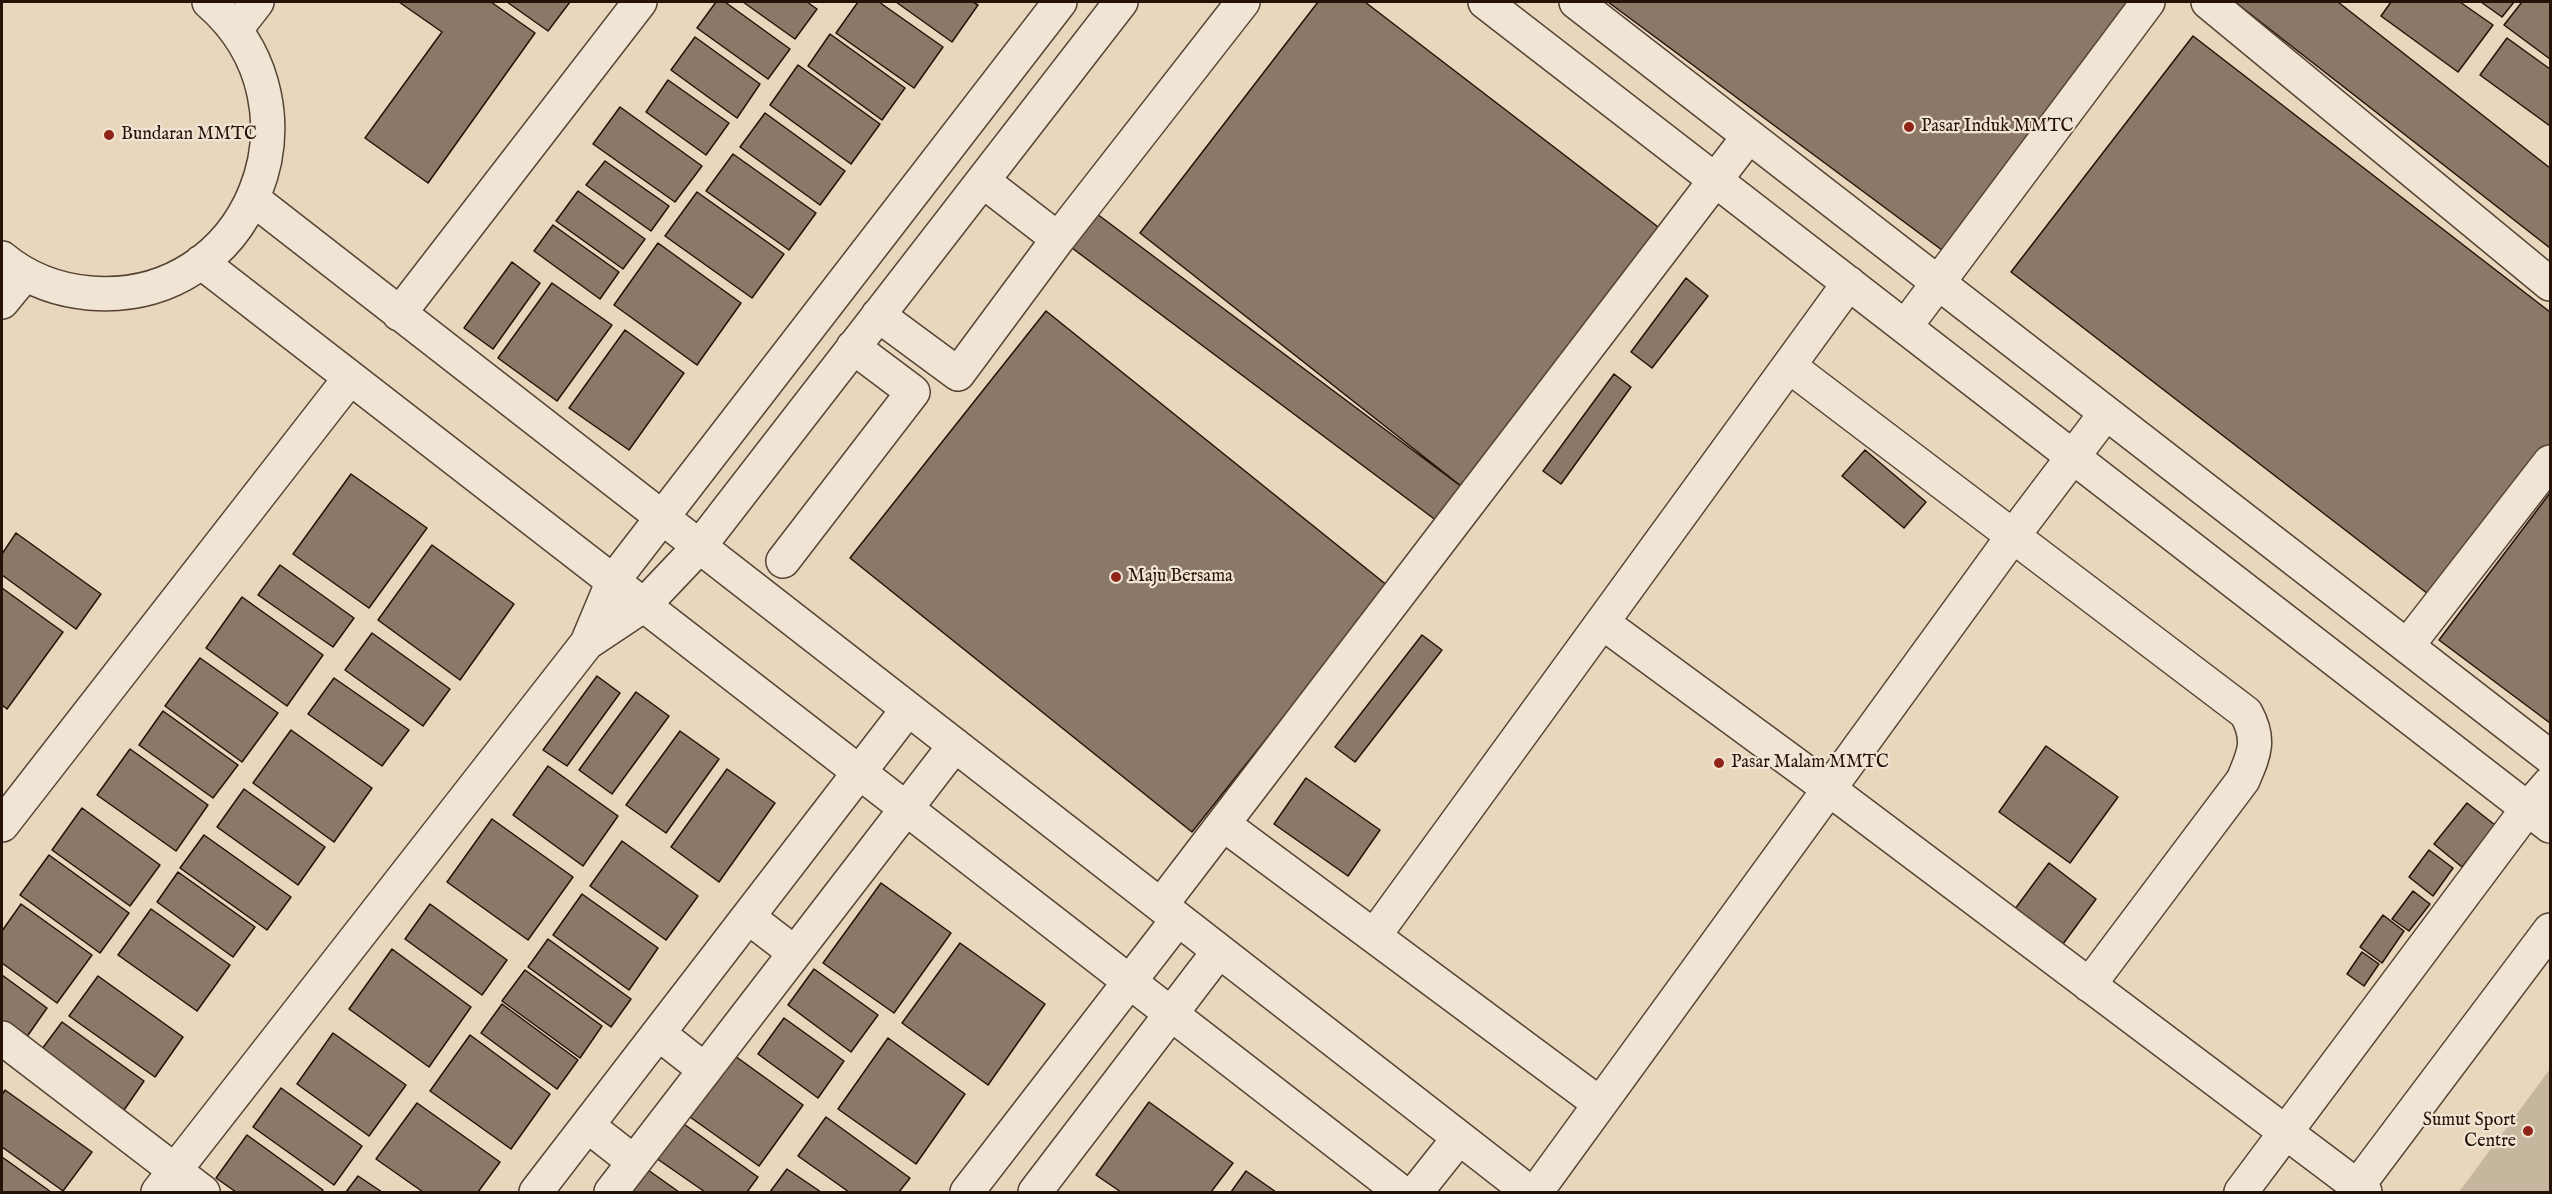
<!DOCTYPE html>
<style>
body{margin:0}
#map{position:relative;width:2552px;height:1194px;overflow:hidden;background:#e8d7bd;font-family:"IM FELL English",serif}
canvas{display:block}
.frame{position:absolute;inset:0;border:3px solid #261207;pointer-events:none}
</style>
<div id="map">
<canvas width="2552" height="1194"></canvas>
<div class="frame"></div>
</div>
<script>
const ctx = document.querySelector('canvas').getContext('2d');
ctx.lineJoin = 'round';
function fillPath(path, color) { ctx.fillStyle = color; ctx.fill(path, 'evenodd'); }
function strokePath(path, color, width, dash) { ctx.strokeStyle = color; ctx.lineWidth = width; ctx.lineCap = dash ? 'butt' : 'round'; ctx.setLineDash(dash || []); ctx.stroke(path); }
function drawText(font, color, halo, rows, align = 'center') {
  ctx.font = font + ' "IM FELL English",serif'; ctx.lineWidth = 4.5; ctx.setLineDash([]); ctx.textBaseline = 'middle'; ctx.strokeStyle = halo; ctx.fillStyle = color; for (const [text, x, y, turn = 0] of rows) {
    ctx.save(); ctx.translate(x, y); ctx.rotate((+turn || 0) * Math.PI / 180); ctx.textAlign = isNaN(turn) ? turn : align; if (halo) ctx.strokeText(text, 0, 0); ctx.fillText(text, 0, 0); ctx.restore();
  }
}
fillPath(new Path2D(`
 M2550,1069V1192H2459Z`), '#c7b69e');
const building = new Path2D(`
 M399,2H491L535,33L428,183L365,138L442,32Z
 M507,2H570L548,31Z
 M716,2H725L790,49L768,79L697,28Z
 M743,2H807L817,9L795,39Z
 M858,2H879L943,47L914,88L836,33Z
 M896,2H973L978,5L952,42Z
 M1318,2H1365L1666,233L1466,490L1140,233Z
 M1608,2H2134L1946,253Z
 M2235,2H2338L2550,168V248Z
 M2391,2H2460L2493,25L2458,72L2381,16Z
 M2481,2H2514L2502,17Z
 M2522,2H2550V59L2504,25Z
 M830,34L905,88L882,120L808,66Z
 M2193,36L2550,312V444L2432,597L2011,272Z
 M695,37L760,84L737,118L671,70Z
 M2507,38L2550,69V126L2480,75Z
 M798,65L880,124L851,164L770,105Z
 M668,80L729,123L706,155L646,112Z
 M620,107L702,166L675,202L593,144Z
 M765,113L845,171L820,205L740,147Z
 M733,154L816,213L789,250L706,191Z
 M605,161L669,206L651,231L586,185Z
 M578,191L645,239L623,269L556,221Z
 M697,192L784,254L752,298L665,236Z
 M1089,208L1466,490L1441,524L1064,242Z
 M553,225L619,272L600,299L534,251Z
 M658,243L741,303L697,365L614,305Z
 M512,262L540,283L493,349L464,328Z
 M1686,278L1708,296L1652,368L1631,352Z
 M552,283L612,325L557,401L498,358Z
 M1046,311L1388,586L1192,832L850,558Z
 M625,330L684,373L629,450L569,408Z
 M1614,374L1631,387L1561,484L1543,471Z
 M1865,450L1926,502L1904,528L1842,476Z
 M351,474L427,528L369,608L293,554Z
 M2550,493V723L2439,640Z
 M16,533L101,594L76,629L2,575V554Z
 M432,545L514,604L460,680L378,620Z
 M280,565L354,618L333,647L258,595Z
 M2,588L63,632L7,709L2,705Z
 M242,597L323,655L287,706L206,648Z
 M372,633L450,689L423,726L345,670Z
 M1422,635L1442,650L1355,762L1335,747Z
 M200,658L278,713L242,762L165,706Z
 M597,676L620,693L567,766L543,750Z
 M334,678L409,730L382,766L308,714Z
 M636,692L669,716L612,794L579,770Z
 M163,711L238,765L213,798L139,745Z
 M291,730L372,788L334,842L253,783Z
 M680,731L719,759L666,833L626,805Z
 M2046,746L2118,797L2070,863L1999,812Z
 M130,749L208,805L176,851L97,795Z
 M548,766L618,816L583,866L513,815Z
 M727,769L775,803L719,882L671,847Z
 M1306,778L1380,830L1348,876L1274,824Z
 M244,789L325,847L298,885L217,827Z
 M2467,803L2495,825L2462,867L2434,844Z
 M82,808L160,865L130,906L52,850Z
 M492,819L573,877L528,940L447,882Z
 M204,835L291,897L267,930L180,868Z
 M622,841L698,896L666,940L590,886Z
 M2429,850L2453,868L2433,896L2409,877Z
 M49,855L129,913L100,953L20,895Z
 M2049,863L2096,899L2063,944L2015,909Z
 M178,872L255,927L233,957L157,902Z
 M881,883L951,933L894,1013L823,963Z
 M2413,891L2430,904L2409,931L2392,919Z
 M582,894L658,948L629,990L553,935Z
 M21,904L92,955L57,1003L2,963V931Z
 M430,904L507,960L482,995L405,939Z
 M151,909L230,965L197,1011L118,955Z
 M2383,915L2404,931L2382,963L2360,947Z
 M548,939L631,999L611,1027L528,967Z
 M960,943L1045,1004L988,1085L902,1023Z
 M392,949L471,1007L429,1067L349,1009Z
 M2362,952L2379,964L2364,986L2347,974Z
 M814,969L878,1015L851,1052L788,1005Z
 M525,970L602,1026L580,1058L502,1001Z
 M2,975L47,1008L19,1048L2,1035Z
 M98,976L183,1037L155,1077L69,1016Z
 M502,1004L578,1060L557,1089L481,1033Z
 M784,1018L844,1061L818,1098L758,1054Z
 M62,1022L144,1081L122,1113L39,1053Z
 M333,1033L406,1085L369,1136L297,1084Z
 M470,1035L550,1094L511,1149L430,1091Z
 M888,1038L965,1094L916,1164L838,1109Z
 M735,1056L803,1105L759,1166L690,1117Z
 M281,1088L362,1146L334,1185L253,1127Z
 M5,1090L92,1152L63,1191L2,1147V1095Z
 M1149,1102L1233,1163L1211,1192H1121L1096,1175Z
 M417,1103L500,1162L478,1192H423L376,1159Z
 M826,1117L910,1178L899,1192H849L798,1156Z
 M681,1122L758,1177L747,1192H705L656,1158Z
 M247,1135L323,1190L321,1192H236L216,1178Z
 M2,1157L51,1192H2Z
 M787,1169L821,1192H770Z
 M648,1170L679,1192H632Z
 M1246,1171L1276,1192H1231Z
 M358,1176L382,1192H346Z`);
fillPath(building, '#8b7866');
strokePath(building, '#261207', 1.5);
const minor = new Path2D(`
 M1485,2L2550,826
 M1576,2L2550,757
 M2208,2L2550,284
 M236,29L257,2
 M983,181L1058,239
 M253,199L1529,1192
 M2,258C26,278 57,290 89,293C251,307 330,107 209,2
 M201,262L1401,1192
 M2,302L25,274
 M399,314L640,2
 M878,315L958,374L1058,239L1243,2
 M1905,327L2148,2
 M1789,366L2246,713C2261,740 2254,754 2243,780L2089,985
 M783,561L913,392L853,347
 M1603,623L1829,789L2365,1192
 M587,643L644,605L699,547L1121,2
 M2407,646L2550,462
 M1223,824L1600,1104
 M2,825L350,378
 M1161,905L1749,136
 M748,917L795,953
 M1374,936L1849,283
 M659,1034L705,1070
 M2,1038L203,1192
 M588,1126L634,1162
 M158,1192L587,643L613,581L1060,2
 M536,1192L908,709
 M611,1192L955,745
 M967,1192L1178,919
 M1035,1192L1219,951
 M1416,1192L1459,1138
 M1536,1192L2013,536L2106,413
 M2241,1192L2528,808L2550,783
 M2353,1192L2550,930`);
strokePath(minor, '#564334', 36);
strokePath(minor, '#f0e5d4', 33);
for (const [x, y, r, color] of [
 [1909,127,6,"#8f2418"],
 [109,135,6,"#8f2418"],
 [1116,577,6,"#8f2418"],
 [1719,763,6,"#8f2418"],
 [2528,1131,6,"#8f2418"]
]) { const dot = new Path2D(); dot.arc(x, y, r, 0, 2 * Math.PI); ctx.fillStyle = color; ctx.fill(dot); strokePath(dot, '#f0e5d4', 2); }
drawText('18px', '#261207', '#f0e5d4', [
 ["Pasar Induk MMTC",1921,127],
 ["Bundaran MMTC",121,135],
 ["Maju Bersama",1128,577],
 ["Pasar Malam MMTC",1731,763],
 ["Sumut Sport",2516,1121,"right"],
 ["Centre",2516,1142,"right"]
], 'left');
</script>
